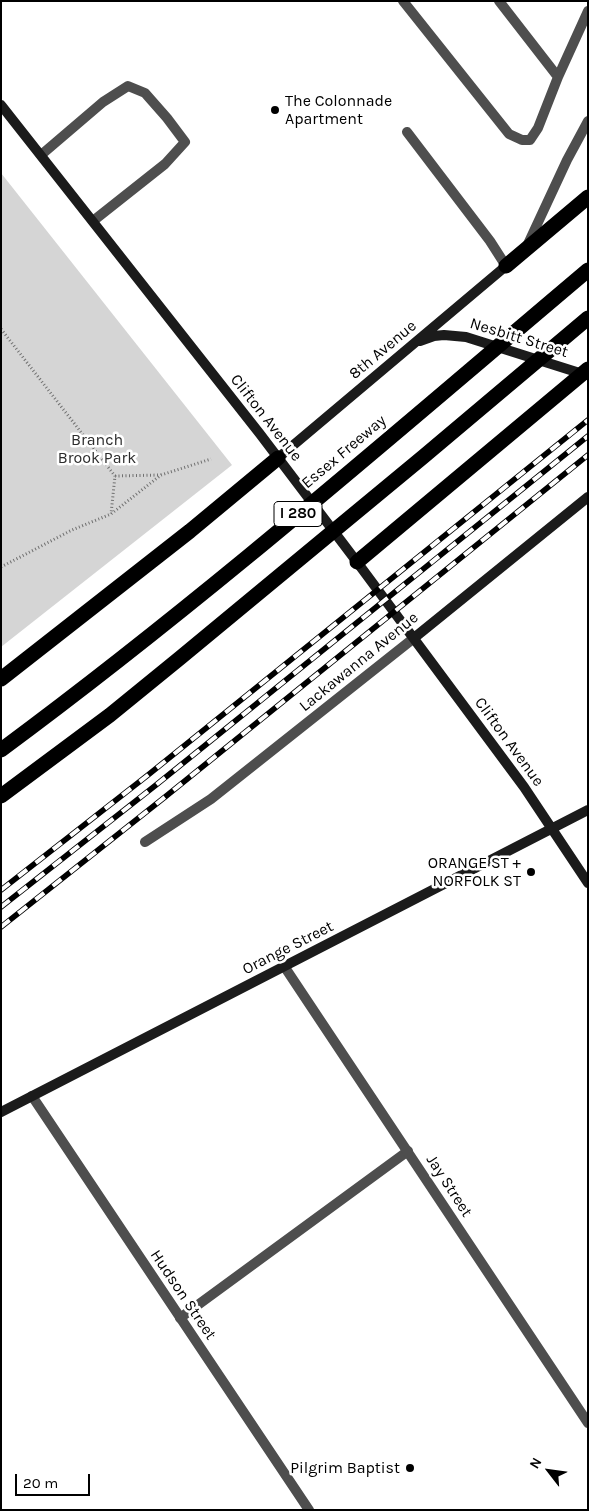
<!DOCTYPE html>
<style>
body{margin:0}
#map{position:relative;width:589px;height:1511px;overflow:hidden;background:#fff;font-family:Karla,sans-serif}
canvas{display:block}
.frame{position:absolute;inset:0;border:2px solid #000;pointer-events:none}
.north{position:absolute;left:524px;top:1446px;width:50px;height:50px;-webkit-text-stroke:4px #fff;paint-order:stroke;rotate:300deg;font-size:14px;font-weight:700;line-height:20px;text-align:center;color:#000}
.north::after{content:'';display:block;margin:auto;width:18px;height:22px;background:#000;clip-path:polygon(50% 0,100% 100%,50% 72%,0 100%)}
.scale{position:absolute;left:15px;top:1474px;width:75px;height:22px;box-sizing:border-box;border:2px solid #000;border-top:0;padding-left:6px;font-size:15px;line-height:18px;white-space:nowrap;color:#000;-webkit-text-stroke:4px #fff;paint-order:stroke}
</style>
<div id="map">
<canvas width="589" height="1511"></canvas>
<div class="frame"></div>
<div class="north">N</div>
<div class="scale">20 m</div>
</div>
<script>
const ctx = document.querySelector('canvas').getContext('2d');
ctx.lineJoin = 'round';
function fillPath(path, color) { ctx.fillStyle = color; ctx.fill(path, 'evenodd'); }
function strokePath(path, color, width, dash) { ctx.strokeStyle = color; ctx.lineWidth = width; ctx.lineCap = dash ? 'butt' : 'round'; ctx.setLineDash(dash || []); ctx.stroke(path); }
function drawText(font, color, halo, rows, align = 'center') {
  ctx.font = font + ' Karla,sans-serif'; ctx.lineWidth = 5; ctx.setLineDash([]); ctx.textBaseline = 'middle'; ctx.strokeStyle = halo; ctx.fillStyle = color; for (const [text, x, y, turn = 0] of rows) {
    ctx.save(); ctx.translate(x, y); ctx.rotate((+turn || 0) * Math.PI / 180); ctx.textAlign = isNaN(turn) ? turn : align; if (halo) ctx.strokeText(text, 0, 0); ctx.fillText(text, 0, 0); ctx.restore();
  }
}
fillPath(new Path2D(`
 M1,173L232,465L1,647Z`), '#d5d5d5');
strokePath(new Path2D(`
 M1,329L115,476L111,514
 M115,476L160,475
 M1,567L72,530L111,514L161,475L211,459`), '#707070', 3, [1, 2.5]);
strokePath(new Path2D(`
 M403,1L509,134L522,140H530L538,128L558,77L588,11
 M499,1L558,77
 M407,132L490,241L506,266
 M41,155L103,102L128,86L145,93L167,118L185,142L165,164L93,221
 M180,1318L408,1151`), '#4e4e4e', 10);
strokePath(new Path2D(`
 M527,246L567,160L588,121
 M145,842L211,799L414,638
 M284,966L588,1423
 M32,1096L309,1510`), '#4e4e4e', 10);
strokePath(new Path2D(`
 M1,105L260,434L357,562L524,787L588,883
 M420,341L434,336L444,335L466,337L586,375
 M278,458L506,266
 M414,638L588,497
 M1,1112L588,810`), '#1b1b1b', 10);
strokePath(new Path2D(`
 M506,266L588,197
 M357,562L588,369
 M1,679L190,531L278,458
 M1,750C204,600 395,433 588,270
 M1,796L110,715L180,658L423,457L588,318`), '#000', 15);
const rail = new Path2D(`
 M1,890L148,775L588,420
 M1,907L156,785L588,436
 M1,927L165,797L588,455`);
strokePath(rail, '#000', 5.5);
strokePath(rail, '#fff', 4, [11]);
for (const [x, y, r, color] of [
 [275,110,5,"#000"],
 [531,872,5,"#000"],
 [410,1468,5,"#000"]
]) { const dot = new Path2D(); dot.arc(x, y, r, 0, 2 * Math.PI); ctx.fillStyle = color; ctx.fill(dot); strokePath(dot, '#fff', 2); }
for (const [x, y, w] of [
 [298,514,48]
]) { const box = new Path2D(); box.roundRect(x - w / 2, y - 12.5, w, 25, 4); ctx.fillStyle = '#fff'; ctx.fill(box); strokePath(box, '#000', 1); }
drawText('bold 15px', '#000', null, [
 ["I 280",298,514]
]);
drawText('16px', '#000', '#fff', [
 ["The Colonnade",285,101,"left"],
 ["Apartment",285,119,"left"],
 ["ORANGE ST +",521,863],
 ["NORFOLK ST",521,881],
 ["Pilgrim Baptist",400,1468]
], 'right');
drawText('16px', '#000', '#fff', [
 ["Nesbitt Street",519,338,17],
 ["8th Avenue",383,350,-40],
 ["Clifton Avenue",266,418,52],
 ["Essex Freeway",344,452,-40],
 ["Lackawanna Avenue",359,662,-39],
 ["Clifton Avenue",509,742,54],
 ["Orange Street",288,948,-27],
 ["Jay Street",449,1186,57],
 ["Hudson Street",183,1295,56]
]);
drawText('16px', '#2c2c2c', '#fff', [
 ["Branch",97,440],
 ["Brook Park",97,458]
]);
</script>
